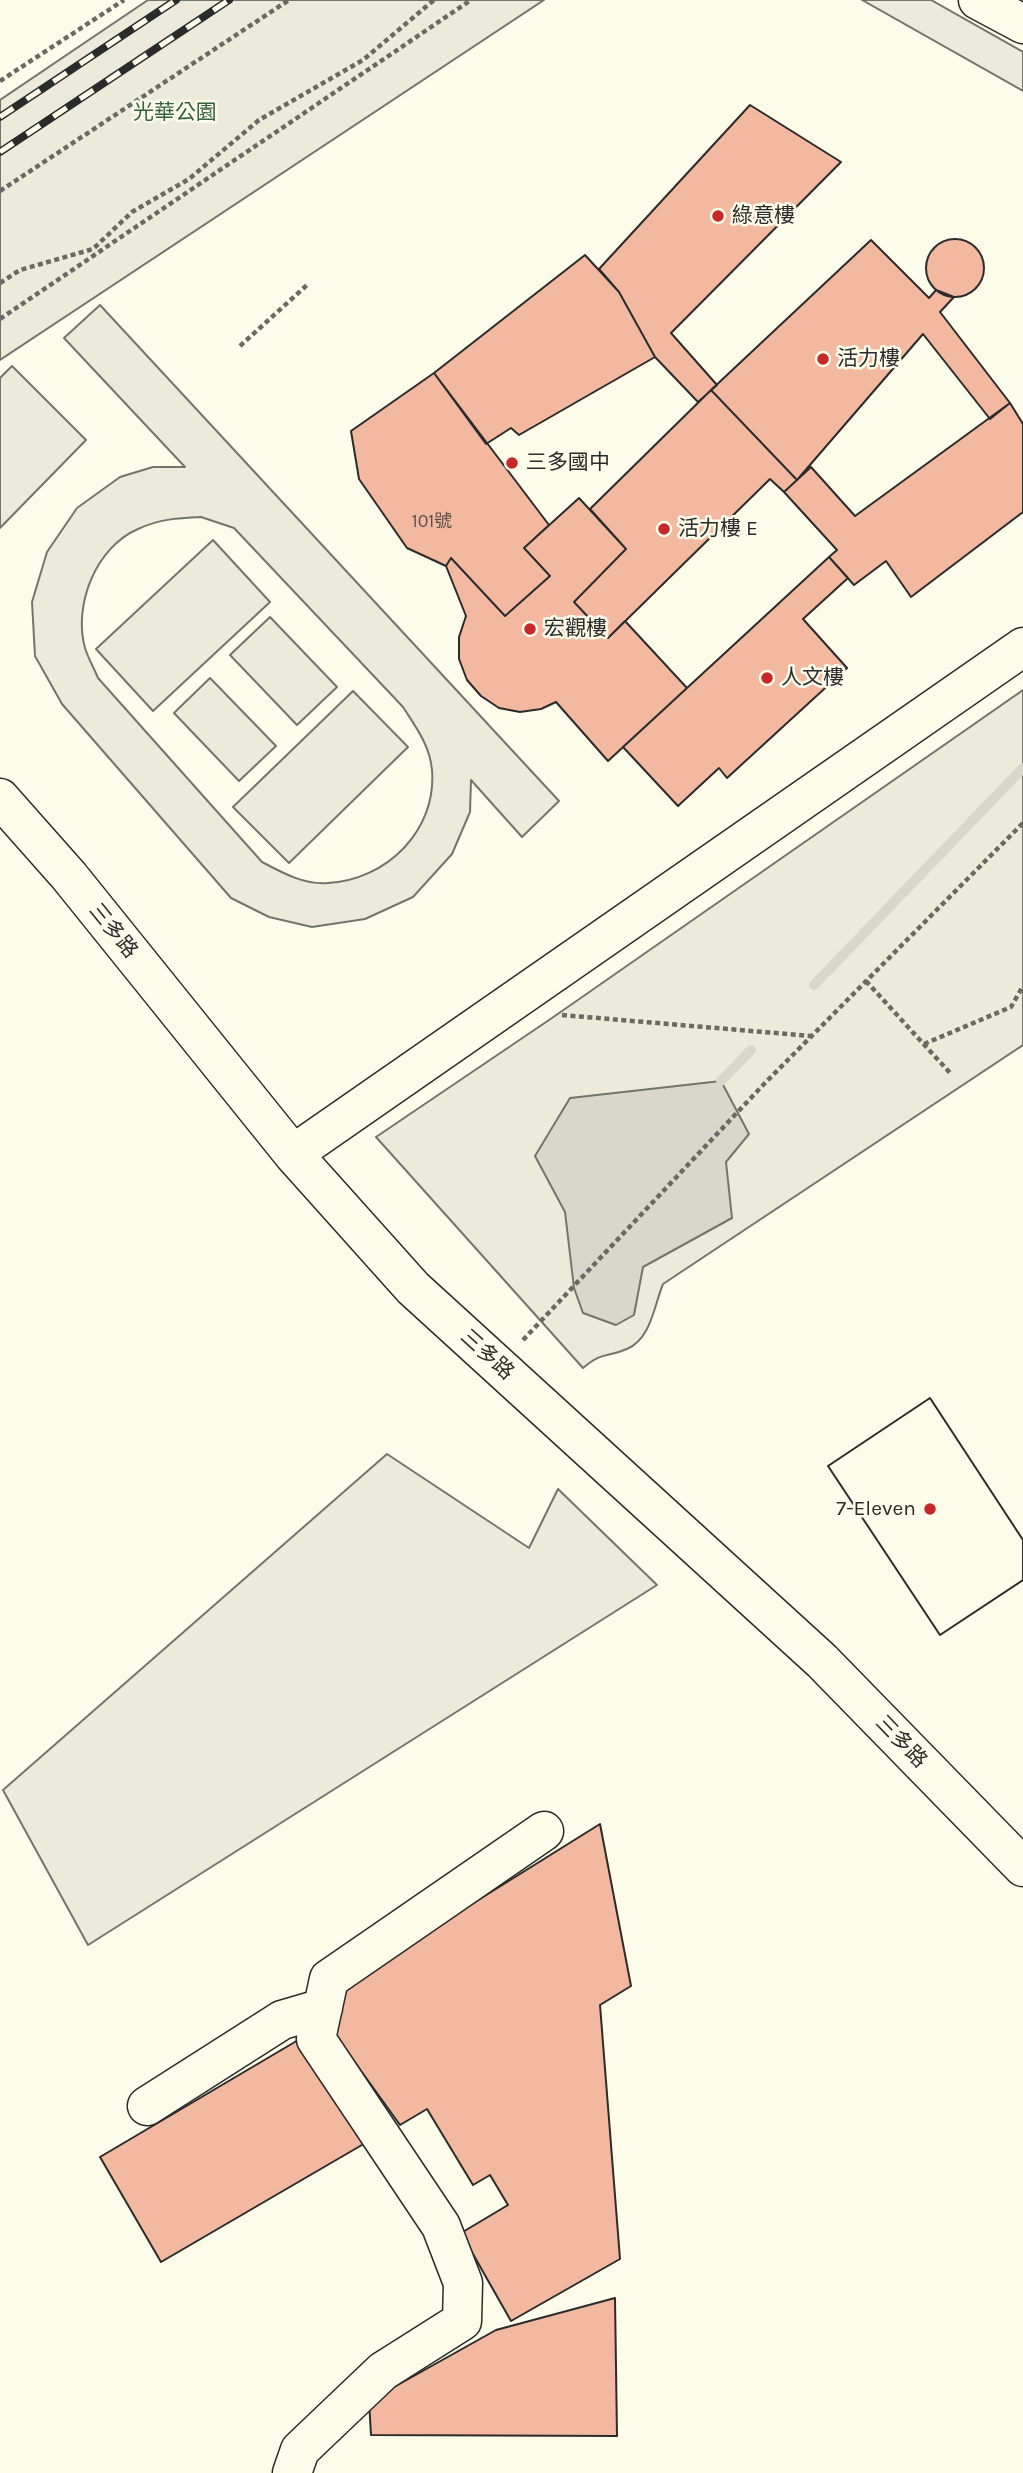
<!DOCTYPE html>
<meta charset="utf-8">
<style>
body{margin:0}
canvas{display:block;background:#fdfbea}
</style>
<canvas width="1023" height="2473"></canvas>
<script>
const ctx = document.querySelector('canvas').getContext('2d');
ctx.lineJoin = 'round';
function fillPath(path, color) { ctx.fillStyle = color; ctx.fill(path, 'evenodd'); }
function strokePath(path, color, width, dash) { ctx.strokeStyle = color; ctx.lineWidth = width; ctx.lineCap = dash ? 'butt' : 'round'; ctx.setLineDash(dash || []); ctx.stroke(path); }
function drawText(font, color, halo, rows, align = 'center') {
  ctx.font = font + ' Karla,"Noto Sans TC",sans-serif'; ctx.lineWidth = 5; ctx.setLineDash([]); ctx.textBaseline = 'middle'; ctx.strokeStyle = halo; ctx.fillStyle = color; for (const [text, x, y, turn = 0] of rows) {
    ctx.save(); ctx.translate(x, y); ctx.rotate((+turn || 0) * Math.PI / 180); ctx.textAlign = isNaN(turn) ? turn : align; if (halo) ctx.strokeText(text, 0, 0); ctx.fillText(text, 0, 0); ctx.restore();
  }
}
const green = new Path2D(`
 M148,0H544L0,360V100Z
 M862,0H931L1023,52V91Z
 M100,305L559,801L522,837L471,780L470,812L452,854L413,897L365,919L312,927L269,917L231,898L62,704L35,656L32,602L47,552L77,508L120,477L153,467H185L64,338ZM201,517L234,528L403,707C416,727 430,746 432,770C437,831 386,880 328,883C304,885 283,873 262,862L98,678C94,668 88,658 85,648C73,605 96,547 138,529C159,519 179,518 201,517Z
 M12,366L86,440L0,528V378Z
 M213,540L270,602L153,711L96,649Z
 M270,617L337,687L297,725L230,655Z
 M210,678L276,746L239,781L174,713Z
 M1023,690V1045L663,1284C654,1306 651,1339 627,1349C606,1358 603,1351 583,1368L376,1137L552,1018Z
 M353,691L408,747L289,863L233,807Z`);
fillPath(green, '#ecebdb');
strokePath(green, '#74746e', 2);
const parking = new Path2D(`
 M387,1454L529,1548L558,1489L657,1585L88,1945L3,1790Z`);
fillPath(parking, '#eceadb');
strokePath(parking, '#74746e', 2);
const water = new Path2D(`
 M721,1081L749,1134L726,1162L732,1218L643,1267L634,1315L616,1325L583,1313L574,1288L565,1212L535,1156L570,1098Z`);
fillPath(water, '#d8d7c9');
strokePath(water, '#74746e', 2);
strokePath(new Path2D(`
 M814,985L1023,768
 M721,1081L751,1050`), '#d8d7c9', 10);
const building = new Path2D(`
 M750,105L841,162L671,333L717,385L698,402L655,357L619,292L599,269Z
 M926 268a29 29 0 1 1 58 0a29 29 0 1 1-58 0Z
 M871,240L929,298L936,290L954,297L940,312L1010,403L990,419L923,334L797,480L711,390Z
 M585,255L619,292L655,357L519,435L511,428L486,444L434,373Z
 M434,373L549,525L524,548L550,576L505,616L451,558L446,566L407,548L359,479L351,431Z
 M711,390L797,480L784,492L770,479L608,638L574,602L626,549L590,509Z
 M1010,403L1023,424V512L911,597L886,561L854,585L829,557L837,550L784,492L811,467L855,516Z
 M579,498L626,549L574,602L608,638L625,621L687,688L608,761L556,702L541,709L520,712L499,708L481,696L467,680L459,659V637L466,616L446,566L451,558L505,616L550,576L524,548Z
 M829,557L848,578L803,619L847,668L727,778L719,768L678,806L623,747Z
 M930,1398L1023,1540V1580L940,1635L828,1466Z
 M930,1398L1023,1540V1580L940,1635L828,1466Z
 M600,1824L631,1986L600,2005L620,2259L511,2321L461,2233L508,2205L490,2175L473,2185L427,2109L400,2125L333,2032L342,1985Z
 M305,2036L367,2142L161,2262L100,2157Z
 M615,2298L617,2436L371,2435L369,2401L496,2330Z`);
fillPath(building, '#f2b8a0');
strokePath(building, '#2b2b2b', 2);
const minor = new Path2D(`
 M978,0L1023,24
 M0,798L69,876L293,1154L413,1288L822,1661L1023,1867
 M293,1154L1023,647
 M147,2106L282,2020L323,2008
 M292,2473L300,2450L383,2371L462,2321L463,2283L441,2226L316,2039L329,1979L544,1831`);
strokePath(minor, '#2b2b2b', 41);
strokePath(new Path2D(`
 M0,81L124,0
 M0,191L289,0
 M0,283L20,270L93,249L132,212L189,179L259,120L363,60L434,0
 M0,319L471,0
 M240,346L307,285
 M866,981L951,1074
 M562,1015L811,1036
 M924,1044L1011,1007L1023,986
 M523,1340L765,1083L1023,823`), '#6a6964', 4.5, [5, 3.5]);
strokePath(minor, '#fdfbea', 38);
const rail = new Path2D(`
 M0,117L176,0
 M0,152L229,0`);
strokePath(rail, '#2b2b2b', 8);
strokePath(rail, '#fdfbea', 5, [16]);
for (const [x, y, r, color] of [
 [718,216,7,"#c62828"],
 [823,359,7,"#c62828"],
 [512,463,7,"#c62828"],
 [664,529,7,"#c62828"],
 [530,629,7,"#c62828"],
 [767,678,7,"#c62828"],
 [930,1509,7,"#c62828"]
]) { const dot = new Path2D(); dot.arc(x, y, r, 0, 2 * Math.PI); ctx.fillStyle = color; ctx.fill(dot); strokePath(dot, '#fdfbea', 2.5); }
drawText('18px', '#5d4e48', null, [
 ["101號",432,522]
]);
drawText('21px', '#34623c', '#fdfbea', [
 ["光華公園",175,113]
]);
drawText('21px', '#2b2b2b', '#fdfbea', [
 ["綠意樓",732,216],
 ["活力樓",837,359],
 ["三多國中",526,463],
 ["活力樓 E",678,529],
 ["宏觀樓",544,629],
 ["人文樓",781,678],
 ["7-Eleven",916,1509,"right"]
], 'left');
drawText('21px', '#2b2b2b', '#fdfbea', [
 ["三多路",113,931,51],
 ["三多路",487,1355,42],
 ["三多路",901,1742,46]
]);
</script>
